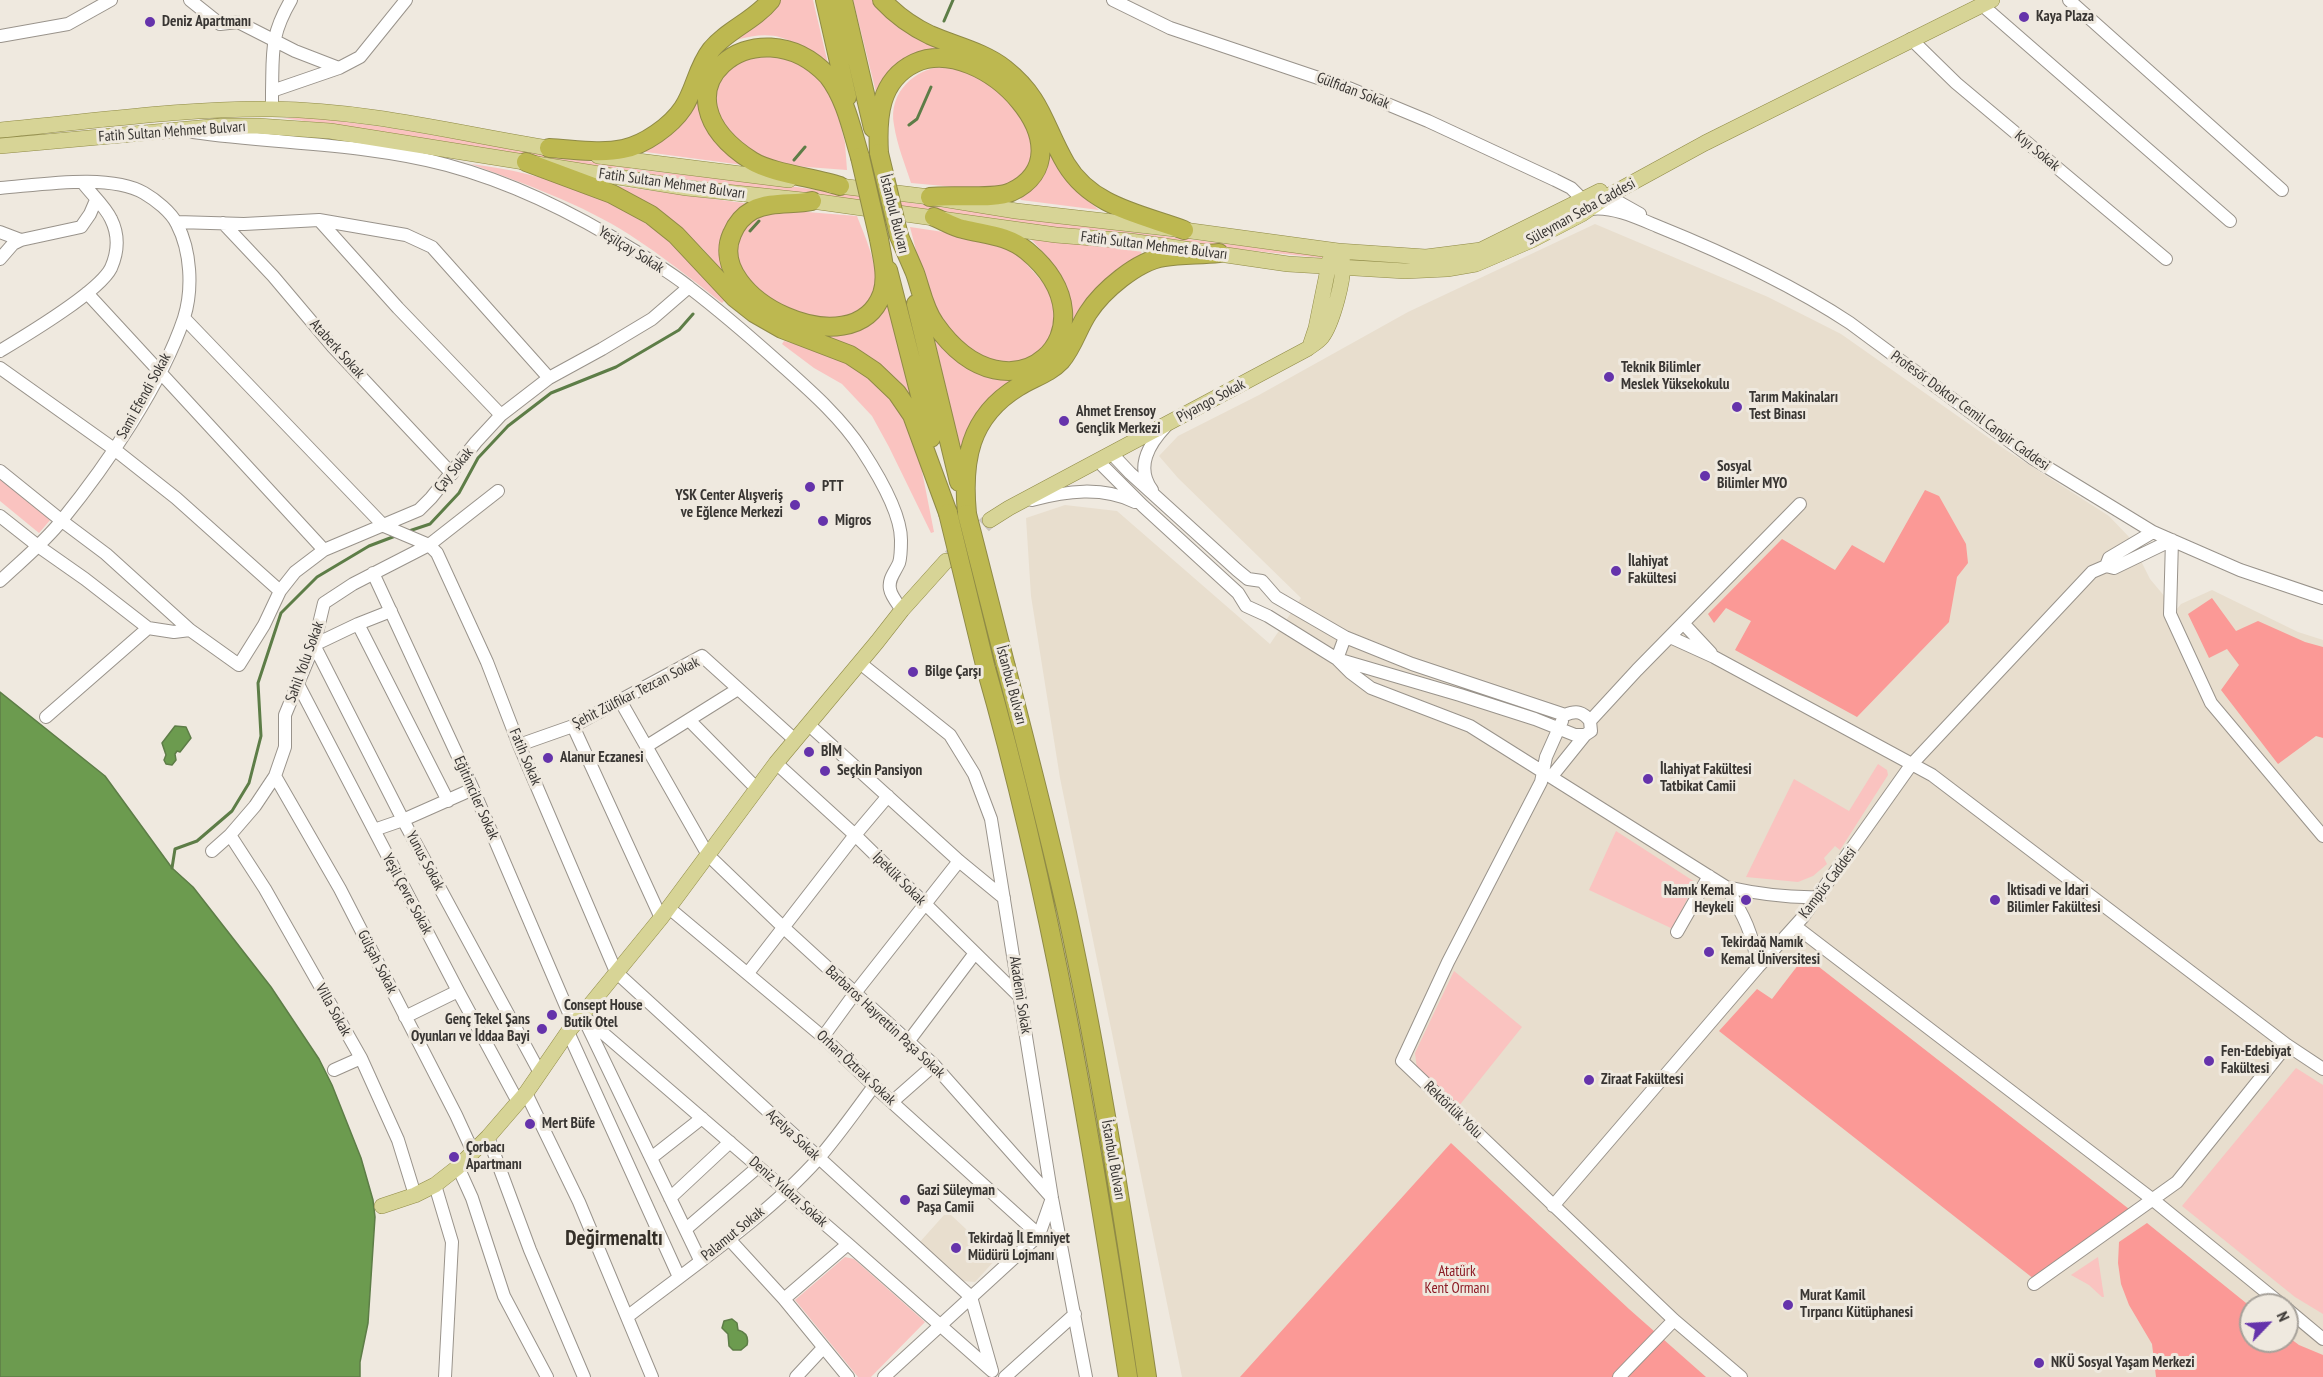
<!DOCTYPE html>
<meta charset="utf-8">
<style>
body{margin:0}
#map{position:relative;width:2323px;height:1377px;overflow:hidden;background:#efe9df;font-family:"PT Sans Narrow",sans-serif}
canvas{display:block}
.north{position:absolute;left:2239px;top:1293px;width:60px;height:60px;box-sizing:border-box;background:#efe9df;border:2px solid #a6a19a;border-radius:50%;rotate:65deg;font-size:16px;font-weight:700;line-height:24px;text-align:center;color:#393633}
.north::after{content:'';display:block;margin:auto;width:21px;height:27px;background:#6533ab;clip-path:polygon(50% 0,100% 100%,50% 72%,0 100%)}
</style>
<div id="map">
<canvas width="2323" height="1377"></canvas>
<div class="north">N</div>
</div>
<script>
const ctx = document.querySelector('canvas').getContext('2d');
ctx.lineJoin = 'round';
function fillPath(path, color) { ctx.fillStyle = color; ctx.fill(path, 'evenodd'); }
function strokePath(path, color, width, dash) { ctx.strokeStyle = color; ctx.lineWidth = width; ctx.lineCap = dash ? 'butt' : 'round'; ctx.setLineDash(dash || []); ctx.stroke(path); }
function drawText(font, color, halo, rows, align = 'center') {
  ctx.font = font + ' "PT Sans Narrow",sans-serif'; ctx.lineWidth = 6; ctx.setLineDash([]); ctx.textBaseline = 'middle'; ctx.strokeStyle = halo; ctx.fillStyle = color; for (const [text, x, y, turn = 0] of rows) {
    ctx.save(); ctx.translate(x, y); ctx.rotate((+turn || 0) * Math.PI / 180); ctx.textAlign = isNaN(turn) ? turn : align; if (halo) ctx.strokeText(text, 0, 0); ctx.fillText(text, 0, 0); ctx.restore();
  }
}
fillPath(new Path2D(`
 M1595,224L1768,297L1841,334L2006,450L2109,516L2129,537L2150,579L2176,610L2181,604L2212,590L2298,632L2323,640V1377H1182L1060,778L1031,596L1026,518L1065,505L1117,511L1270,644L1301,598L1178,478L1159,456L1178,436L1259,395L1408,312ZM2251,1305H2287V1341H2251Z
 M944,1215H951L997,1258L975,1282L962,1281L919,1243Z`), '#e8dece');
fillPath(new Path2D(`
 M776,0H813L829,68C796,42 780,27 736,40L735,37Z
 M853,0H873L953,50L943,52L877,96Z
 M749,47L814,69L835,103L845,143L847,170L780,165L767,162L738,143L715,112L717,75Z
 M944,66L965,70L1004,93L1033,135L1032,166L1007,187L977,189L911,183C905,164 897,145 894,125C888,92 915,69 944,66Z
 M702,90C711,127 709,142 743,165L638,151C676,137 681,122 702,90Z
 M282,118H316L385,127L641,170L789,186L1043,221L1323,256L1322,258C1095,235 867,206 642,173C521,156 402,133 282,118Z
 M1045,133L1079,193L1099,210L1021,200L1019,196C1046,186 1043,157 1045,133Z
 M471,164C545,173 622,198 679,249C684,254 688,261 693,267C703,278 715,289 725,300L722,303C692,279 662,256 630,235C582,204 525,184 471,164Z
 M610,185L751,204C743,211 732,219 726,227C713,248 728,272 738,290L703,249L671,220Z
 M782,210L857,216C865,237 884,277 872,298C869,305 862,311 857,317L813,318L781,305L759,292L739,268L734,246L753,216Z
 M910,227L990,239L1015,251L1053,294L1056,324L1045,348L1021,363L983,359L953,337L928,297Z
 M1030,238L1142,250L1140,259L1071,332C1070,285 1061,271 1030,238Z
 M888,296L913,400L902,386L818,337L820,331Z
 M933,333L1022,374L962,451L960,447Z
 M784,341L837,356L875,381L902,412L918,451L934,532L931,533L889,447L872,416L842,384L814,368L782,344Z
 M0,477L51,519L39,533L0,501Z
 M1878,764L1887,770L1888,775L1840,850L1835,846L1824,858L1827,864L1813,876L1798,882L1746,877L1794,779L1849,811Z
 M1616,831L1695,882L1673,929L1589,890Z
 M1454,971L1522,1027L1458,1107L1417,1069L1415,1053Z
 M2296,1068L2323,1085V1314L2295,1297L2182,1206Z
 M845,1257L854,1259L925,1322L871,1377H858L795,1300Z
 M2098,1257L2104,1297H2102L2089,1285L2071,1275Z`), '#fac3c0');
fillPath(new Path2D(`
 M1925,490L1939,496L1966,544L1968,563L1957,577L1949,622L1857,717L1735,650L1751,621L1726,608L1714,623L1708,614L1782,539L1835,570L1852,545L1884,563Z
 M2212,598L2236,631L2258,621L2305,642L2323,647V738L2316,736L2278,764L2221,690L2239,665L2227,649L2209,658L2188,614Z
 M1805,956L2129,1209L2034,1279L1719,1031L1757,989L1772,999Z
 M1451,1143L1629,1309L1706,1377H1240Z
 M2147,1223L2251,1307V1341H2287V1336L2299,1345L2323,1355V1377H2156L2152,1344L2129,1305L2121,1284L2118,1263L2119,1242Z`), '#fb9996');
const water = new Path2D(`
 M0,692L105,776L172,868L193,887L271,987L319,1059L332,1085L361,1158L373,1200L375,1217L368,1323L360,1362V1377H0Z
 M175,726L186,727L191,738L180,752L177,751L175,754L176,760L172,765L166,764L164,760L166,755L162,743Z
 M732,1319L737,1323L738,1330C745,1332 749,1337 747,1345L741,1350H733L729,1346L728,1334L722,1328L724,1321Z`);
fillPath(water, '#6c9b4f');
strokePath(water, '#5d7d47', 1.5);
strokePath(new Path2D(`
 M944,21L953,0
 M909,125L917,119L931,87
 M794,160L805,147
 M750,231L759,221
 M409,531L430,524L459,493L478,458L508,426L551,393L616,367L679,330L693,314
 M172,868L175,849L197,841L232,811L249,783L261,736L258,683L281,613L317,577L369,546L398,535`), '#5d7d47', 3);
strokePath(new Path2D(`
 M950,557L990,520`), '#cbc5bd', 15, [15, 8]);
const minor = new Path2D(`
 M190,0L220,24L238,22L295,51L339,68L360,57L406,0
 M1113,0L1170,28L1351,89L1428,121L1555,180L1571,188L1584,201
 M2069,0L2282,190
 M1982,5L2230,221
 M0,36L68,24L111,0
 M1911,39L1956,83L2166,259
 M272,91C273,51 270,36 291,0
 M272,109V91L339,68
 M193,132C277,144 365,143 447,165C514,183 576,214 635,251C654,263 673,274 690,288C720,311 749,336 777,361C807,388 840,416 862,450C877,473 901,512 901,540C901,547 901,557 899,563C895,572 888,579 890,589C891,596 898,604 902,610
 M0,188C39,185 110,173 144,193C156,200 171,212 177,224C191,251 193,289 184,318C162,384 106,466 62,520C44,543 21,561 0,581
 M1608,196L1640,214
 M1591,209C1612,206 1638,218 1657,226C1724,253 1791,284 1850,323L2032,458L2153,532L2240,570L2323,598
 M319,220L398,308L501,415
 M177,222L244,224L319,220L406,235L432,247L549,378
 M223,223L273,276L333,347L452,474
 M0,232L21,240
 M0,259L13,244L21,240L81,227L90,214L96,200
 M87,293L324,550
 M184,318L384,526L429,545L437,553L487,662L519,745L616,972L971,1297
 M0,351C25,336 99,292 111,268C118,252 119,235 111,219C105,206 91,194 83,183
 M0,368L114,449L176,498L280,591
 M1098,461L1143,506L1238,593L1246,606L1268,616L1337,659L1460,695L1535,719L1575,735H1585L1591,731L1590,721C1583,712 1577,710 1565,715L1412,664L1345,637L1276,597L1262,581L1248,579L1237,570L1130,473L1112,454
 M0,471L62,521L106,554L190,630L239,665L264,625L280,591L295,572L324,550L419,510L431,498L476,442L501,415L549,378L602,349L652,319L689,287
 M1152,490C1135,467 1149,444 1166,426
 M1032,500C1066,491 1102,486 1135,502
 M0,516L38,546L85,579L148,628L174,632L190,630
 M2172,540L2170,614L2211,703L2323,836
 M2106,566L2114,568L2172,540
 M2106,566L2109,558L2153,532
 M373,573L473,789L574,1025
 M391,611L358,624L314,645L403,820L540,1073
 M1683,623L1711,653
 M358,624L448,801
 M1670,637L1714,657L1932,775L2287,1045L2323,1069
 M1337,659L1345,637
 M1338,660L1351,673L1371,688L1470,726L1726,887C1758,894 1787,898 1819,897
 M860,663L950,735L974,774L991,819L1052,1198L1086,1377
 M299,686L458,991L518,1102
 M621,702L708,855L783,927L934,1065L1052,1198L1039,1235L884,1377
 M46,717L148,628
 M690,721L757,789
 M1562,721L1546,757L1541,782L1448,962L1402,1061L1674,1320L1741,1377
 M1590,721L1637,670L1800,504
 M808,724L959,861L1004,898
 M573,726L661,918
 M519,745L573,726L702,656L795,740
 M647,746L738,689
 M776,763L855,835L1020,997
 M275,776L340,889L456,1115L473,1152
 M1552,776L1585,735
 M374,830L403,820L473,789
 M230,835L265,889L361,1058L398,1140L415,1195
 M212,851L230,835L255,806L275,776L285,747V715L314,645L324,603L353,584L429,545L498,491
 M1726,887C1744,915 1753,934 1758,967
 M669,908L823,1037L874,1086L1039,1235
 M1795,926L2152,1199L2282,1305
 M1677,932L1709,876
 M748,973L855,835L888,796
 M582,1015L848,1244L992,1371
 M405,1017L458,991
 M585,1021L700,1260
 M568,1032L679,1277
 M823,1037L855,993L959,861
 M908,1042L975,953
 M334,1070L361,1058
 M526,1093L579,1202L652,1377
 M892,1102L934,1065
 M488,1137L530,1250L584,1377
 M651,1158L702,1118
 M458,1167L472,1198L504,1296L547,1377
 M435,1185L452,1242L445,1377
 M670,1198L730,1142
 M1553,1206L1758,967L1803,917L1911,765L2092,572L2106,566
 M686,1229L758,1167
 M729,1239L784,1299L848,1377
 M2034,1284L2177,1182L2287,1045
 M971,1297L992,1371
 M784,1299L848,1244
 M2287,1309L2323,1339
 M627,1317C690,1268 766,1217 818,1159C838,1136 856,1110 874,1086
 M796,1377L823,1348
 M1005,1377L1075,1314
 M1619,1377L1674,1320`);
const major = new Path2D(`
 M0,130C90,122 181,108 272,109C369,110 465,135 560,150
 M0,146L221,126H258L330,131L687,188L812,201L1056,235L1130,241L1288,264L1405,271L1447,269L1476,264L1532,240L1582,214L1608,196L1705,143L1992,0
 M598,156L789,180
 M831,185L930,197L1016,211L1184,230L1338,251L1426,257L1481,250L1600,191
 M1311,343L1316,328L1330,259
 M990,520L1009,508L1307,349C1312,345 1318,342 1322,337C1332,324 1346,275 1342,259
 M382,1206L415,1195L435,1185L458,1167L488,1137L526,1093L568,1032L661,918L776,763L877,642L902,610L946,561`);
const highway = new Path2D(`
 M825,0L847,97
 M843,0L873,128
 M882,0C895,14 913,27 930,35C955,46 984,52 1005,69C1043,99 1044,127 1066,164C1092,207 1141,214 1184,230
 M549,148C572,149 600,154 623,149C644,145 671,126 683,108C695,90 697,68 711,50C727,30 754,21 771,0
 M879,153C877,118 879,80 915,63C983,32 1094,153 1011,192C995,200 952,194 930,197
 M526,162L612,194L651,215L676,235L735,298L754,313L782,329L850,355L874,371L897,393L912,415L948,513
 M840,186C816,178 771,173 752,161C643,92 757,0 828,76C846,99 852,131 860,157
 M812,201C793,205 771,201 753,210C744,215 736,224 732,234C703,298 854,370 882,294C888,277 882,256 879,239
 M899,236C904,248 910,261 915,273C921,290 924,309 935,324C1011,433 1121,329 1027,251C1007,235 987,235 963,229C953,227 944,221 934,217
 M888,270L931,438
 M916,304L959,482
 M967,514C962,461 969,417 1018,387C1032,378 1050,373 1061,361C1073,347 1078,328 1088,313C1102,291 1137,261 1164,257C1182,254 1200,255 1219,253
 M985,665C1052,898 1091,1138 1128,1377
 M1006,667C1027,748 1048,830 1067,913C1100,1066 1124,1222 1147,1377`);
strokePath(minor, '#99938b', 14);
strokePath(major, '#8f8a46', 16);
strokePath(highway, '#8f8a46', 20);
strokePath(minor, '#fff', 12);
strokePath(major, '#d7d496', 15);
strokePath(highway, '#bdb850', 18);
const highwayBridge = new Path2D(`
 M879,153L899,236
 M860,157L879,239
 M948,513L985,665
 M967,514L1006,667`);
strokePath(highwayBridge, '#8f8a46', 20, []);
strokePath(highwayBridge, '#bdb850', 18);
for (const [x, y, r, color] of [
 [2024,17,6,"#6533ab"],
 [150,22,6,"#6533ab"],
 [1609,377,6,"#6533ab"],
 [1737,407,6,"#6533ab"],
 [1064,421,6,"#6533ab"],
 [1705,476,6,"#6533ab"],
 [810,487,6,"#6533ab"],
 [795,505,6,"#6533ab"],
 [823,521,6,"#6533ab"],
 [1616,571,6,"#6533ab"],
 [913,672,6,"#6533ab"],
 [809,752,6,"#6533ab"],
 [548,758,6,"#6533ab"],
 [825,771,6,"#6533ab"],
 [1648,779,6,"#6533ab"],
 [1746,900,6,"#6533ab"],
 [1995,900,6,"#6533ab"],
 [1709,952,6,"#6533ab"],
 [552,1015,6,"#6533ab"],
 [542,1029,6,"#6533ab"],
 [2209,1061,6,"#6533ab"],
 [1589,1080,6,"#6533ab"],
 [530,1124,6,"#6533ab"],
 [454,1157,6,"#6533ab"],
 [905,1200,6,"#6533ab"],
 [956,1248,6,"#6533ab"],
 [1788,1305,6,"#6533ab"],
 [2039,1363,6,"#6533ab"]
]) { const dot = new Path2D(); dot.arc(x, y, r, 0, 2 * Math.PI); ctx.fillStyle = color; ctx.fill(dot); strokePath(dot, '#efe9df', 2); }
drawText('bold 15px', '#393633', '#efe9df', [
 ["Kaya Plaza",2036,17],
 ["Deniz Apartmanı",162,22],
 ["Teknik Bilimler",1621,368],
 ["Meslek Yüksekokulu",1621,385],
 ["Tarım Makinaları",1749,398],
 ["Test Binası",1749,415],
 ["Ahmet Erensoy",1076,412],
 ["Gençlik Merkezi",1076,429],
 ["Sosyal",1717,467],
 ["Bilimler MYO",1717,484],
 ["PTT",822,487],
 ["YSK Center Alışveriş",783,496,"right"],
 ["ve Eğlence Merkezi",783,513,"right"],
 ["Migros",835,521],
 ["İlahiyat",1628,562],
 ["Fakültesi",1628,579],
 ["Bilge Çarşı",925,672],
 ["BİM",821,752],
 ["Alanur Eczanesi",560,758],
 ["İlahiyat Fakültesi",1660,770],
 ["Tatbikat Camii",1660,787],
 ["Seçkin Pansiyon",837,771],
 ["Namık Kemal",1734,891,"right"],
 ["Heykeli",1734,908,"right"],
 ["İktisadi ve İdari",2007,891],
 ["Bilimler Fakültesi",2007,908],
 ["Tekirdağ Namık",1721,943],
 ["Kemal Üniversitesi",1721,960],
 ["Consept House",564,1006],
 ["Butik Otel",564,1023],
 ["Genç Tekel Şans",530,1020,"right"],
 ["Oyunları ve İddaa Bayi",530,1037,"right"],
 ["Fen-Edebiyat",2221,1052],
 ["Fakültesi",2221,1069],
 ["Ziraat Fakültesi",1601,1080],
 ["Mert Büfe",542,1124],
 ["Çorbacı",466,1148],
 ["Apartmanı",466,1165],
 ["Gazi Süleyman",917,1191],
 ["Paşa Camii",917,1208],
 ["Tekirdağ İl Emniyet",968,1239],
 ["Müdürü Lojmanı",968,1256],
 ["Murat Kamil",1800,1296],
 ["Tırpancı Kütüphanesi",1800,1313],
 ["NKÜ Sosyal Yaşam Merkezi",2051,1363]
], 'left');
drawText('15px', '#393633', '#efe9df', [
 ["Gülfidan Sokak",1353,91,21],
 ["Fatih Sultan Mehmet Bulvarı",172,132,-4],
 ["Kıyı Sokak",2037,151,40],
 ["Fatih Sultan Mehmet Bulvarı",672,184,8],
 ["Süleyman Seba Caddesi",1581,212,-29],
 ["İstanbul Bulvarı",894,214,76],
 ["Fatih Sultan Mehmet Bulvarı",1154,246,7],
 ["Yeşilçay Sokak",631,250,32],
 ["Ataberk Sokak",337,349,48],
 ["Sami Efendi Sokak",144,396,-61],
 ["Piyango Sokak",1211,401,-28],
 ["Profesör Doktor Cemil Cangir Caddesi",1970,411,36],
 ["Çay Sokak",454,470,-51],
 ["Sahil Yolu Sokak",305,662,-70],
 ["İstanbul Bulvarı",1011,685,75],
 ["Şehit Zülfikar Tezcan Sokak",636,693,-27],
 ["Fatih Sokak",525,757,67],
 ["Eğitimciler Sokak",476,798,66],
 ["Yunus Sokak",425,861,62],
 ["İpeklik Sokak",899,879,45],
 ["Kampüs Caddesi",1828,883,-53],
 ["Yeşil Çevre Sokak",407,894,62],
 ["Gülşah Sokak",377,962,63],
 ["Akademi Sokak",1020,995,81],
 ["Villa Sokak",333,1010,61],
 ["Barbaros Hayrettin Paşa Sokak",885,1022,43],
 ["Orhan Öztrak Sokak",856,1068,43],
 ["Rektörlük Yolu",1453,1110,44],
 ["Açelya Sokak",793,1135,43],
 ["İstanbul Bulvarı",1113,1160,80],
 ["Deniz Yıldızı Sokak",788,1192,41],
 ["Palamut Sokak",733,1234,-39]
]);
drawText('15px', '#8c1b25', '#efe9df', [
 ["Atatürk",1457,1272],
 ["Kent Ormanı",1457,1289]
]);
drawText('bold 21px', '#342f28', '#efe9df', [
 ["Değirmenaltı",614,1239]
]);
</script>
